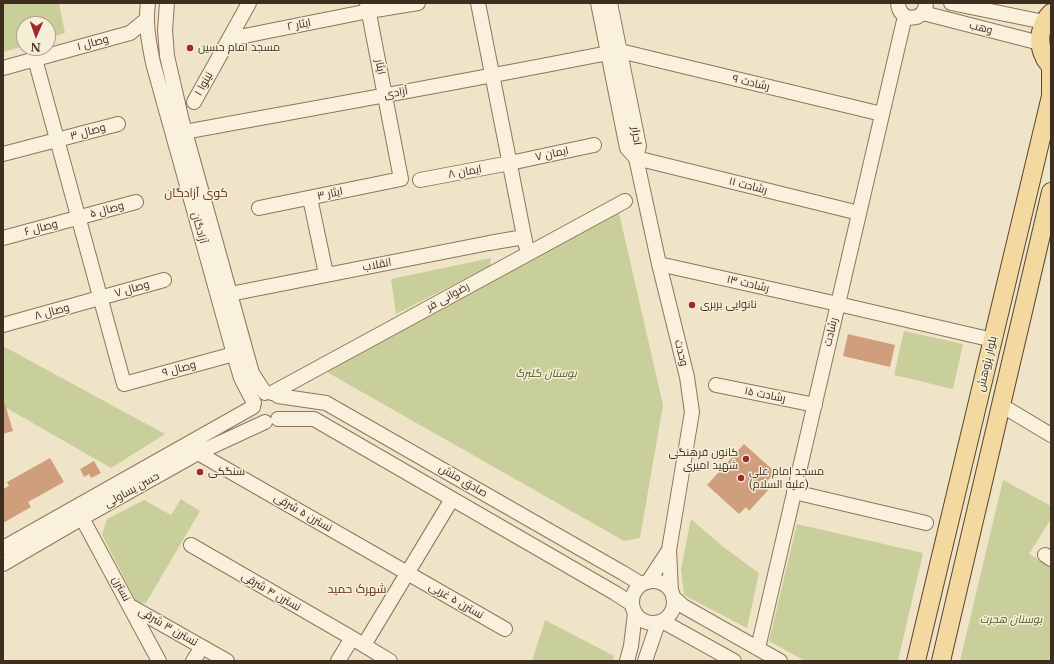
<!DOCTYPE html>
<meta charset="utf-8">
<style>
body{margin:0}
#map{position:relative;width:1054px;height:664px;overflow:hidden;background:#f0e4c8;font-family:"Libre Baskerville",serif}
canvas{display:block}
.frame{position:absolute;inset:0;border:4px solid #3d2e20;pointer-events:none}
.north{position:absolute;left:16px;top:16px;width:40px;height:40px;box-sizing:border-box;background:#f7eed8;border:1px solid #ada18e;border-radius:50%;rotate:182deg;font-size:11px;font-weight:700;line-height:16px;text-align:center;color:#3d2e20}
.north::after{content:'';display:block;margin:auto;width:14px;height:18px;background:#9e2a2b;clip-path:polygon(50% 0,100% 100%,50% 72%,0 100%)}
</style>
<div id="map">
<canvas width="1054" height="664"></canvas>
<div class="frame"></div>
<div class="north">N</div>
</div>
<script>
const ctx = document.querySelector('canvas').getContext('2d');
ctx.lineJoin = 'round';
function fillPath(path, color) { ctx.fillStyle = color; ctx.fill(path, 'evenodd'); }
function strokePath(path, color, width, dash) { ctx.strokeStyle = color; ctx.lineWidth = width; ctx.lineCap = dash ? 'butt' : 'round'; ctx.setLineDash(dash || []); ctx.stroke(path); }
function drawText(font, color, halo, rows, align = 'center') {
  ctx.font = font + ' "Libre Baskerville",Cairo,serif'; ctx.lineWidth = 3; ctx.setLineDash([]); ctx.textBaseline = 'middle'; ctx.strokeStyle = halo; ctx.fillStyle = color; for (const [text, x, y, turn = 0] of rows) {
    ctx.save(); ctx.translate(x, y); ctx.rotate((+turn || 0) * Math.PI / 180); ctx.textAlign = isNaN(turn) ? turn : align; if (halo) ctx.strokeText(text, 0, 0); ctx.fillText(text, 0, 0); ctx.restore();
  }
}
fillPath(new Path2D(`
 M3,3H59L65,33L48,38V24H24V46L3,52Z
 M619,213L663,405L640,538L624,541L325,371Z
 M491,258L490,266L396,314L391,279Z
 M904,331L963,344L953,389L894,375Z
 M3,346L165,434L111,468L3,406Z
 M1003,480L1051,506V519L1029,554L1051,567V661H960Z
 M181,499L200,511L146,603H137L102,535L107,519L144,500L171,515Z
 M691,519L722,546L759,573L747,628L684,595L681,569Z
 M797,524L923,553L898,661H805L769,641Z
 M545,620L614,656L613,661H532Z`), '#c9cf9b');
fillPath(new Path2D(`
 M848,334L895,345L890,367L843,356Z
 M3,404H5L13,431L3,434Z
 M744,444L773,470L772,476L767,481L772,486L749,511L746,507L739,514L707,485Z
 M50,458L64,482L28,502L31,507L3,523V489L9,486L7,482Z
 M94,461L101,473L91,478L89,474L84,477L80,469Z`), '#cf9f7d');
const minor = new Path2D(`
 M148,3C145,24 149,43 153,63L234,354L241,378L254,403
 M167,3L165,30L167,56L182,121L252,373L265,393
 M478,3L526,246
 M598,3L627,148L636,158
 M610,3L639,146L636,158L659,264L687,377L692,412L669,550L671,591
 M898,3C899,23 925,22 926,3
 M951,3L1044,22
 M923,13L1040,43
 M229,39L369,11L418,3
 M620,51L882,114
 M35,59L124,384L234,354
 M3,68L130,33L146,20
 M194,102L249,3
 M184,132C326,106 467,81 608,53
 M3,154L118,124
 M636,158L859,213
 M420,180L510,163L594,145
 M310,198L326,274
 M259,208L401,179L367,3
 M3,238L136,202
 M659,264L838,304L993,340
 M230,294L489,243L524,237
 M3,325L164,280
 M716,385L815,405
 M272,393L625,201
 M278,396L326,403L623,573L641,584
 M1001,405L1051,435
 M278,419H314L615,593L632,604
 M198,453L505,629
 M794,492L926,523
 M82,518L159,661
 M191,545L352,638L390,661
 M3,548L253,407
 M1045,555L1051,559
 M3,564L82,518L198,453L265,422
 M632 602a21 21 0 1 1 42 0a21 21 0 1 1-42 0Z
 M648,582L669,550
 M673,597L683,606L780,661
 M130,606L227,661
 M662,621L734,661
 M364,645L452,499
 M758,648L905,16
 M193,661L202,647
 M338,661L352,638
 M627,661L631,646L635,613
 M645,661L658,623`);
const major = new Path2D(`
 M1051,13C1040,24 1037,42 1044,56C1045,60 1049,63 1051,67
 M916,661L1051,96V67
 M941,661L1051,192`);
strokePath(minor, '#8d765c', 16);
strokePath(major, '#5b4430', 20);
strokePath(minor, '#faf1dc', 14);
strokePath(major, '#f3d9a0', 18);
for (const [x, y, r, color] of [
 [190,48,4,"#9e2a2b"],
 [692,305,4,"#9e2a2b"],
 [746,459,4,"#9e2a2b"],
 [200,472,4,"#9e2a2b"],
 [741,478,4,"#9e2a2b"]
]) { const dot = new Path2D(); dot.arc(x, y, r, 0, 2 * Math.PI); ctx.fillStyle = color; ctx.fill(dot); strokePath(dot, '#f7eed8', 1.5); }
drawText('11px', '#3d2e20', '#f7eed8', [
 ["ایثار ۲",299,25,-11],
 ["وهب",981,28,15],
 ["وصال ۱",93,43,-15],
 ["ایثار",380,67,79],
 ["رشادت ۹",751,83,13],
 ["نینوا ۱",204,84,-61],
 ["آزادی",396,93,-10],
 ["وصال ۳",88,132,-15],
 ["احرار",636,136,83],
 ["ایمان ۷",552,154,-12],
 ["ایمان ۸",465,172,-10],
 ["رشادت ۱۱",748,186,14],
 ["ایثار ۳",330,194,-12],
 ["وصال ۵",107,210,-15],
 ["وصال ۶",41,228,-15],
 ["آزادگان",199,228,75],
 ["انقلاب",377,265,-11],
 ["رشادت ۱۳",748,284,13],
 ["وصال ۷",132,289,-16],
 ["رضوانی فر",448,297,-29],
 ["وصال ۸",52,312,-15],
 ["رشادت",831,332,-77],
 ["وحدت",681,353,76],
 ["بلوار پژوهش",987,364,-77],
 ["وصال ۹",179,369,-15],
 ["رشادت ۱۵",765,395,11],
 ["صادق منش",463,481,30],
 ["حسن یساولی",132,490,-29],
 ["نسترن ۵ شرقی",303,513,30],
 ["نسترن",121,589,62],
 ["نسترن ۴ شرقی",271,592,30],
 ["نسترن ۵ غربی",456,601,30],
 ["نسترن ۳ شرقی",168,627,30]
]);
drawText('11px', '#3d2e20', '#f7eed8', [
 ["مسجد امام حسین",198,48],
 ["نانوایی بربری",700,305],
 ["کانون فرهنگی",738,453,"right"],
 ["شهید امیری",738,466,"right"],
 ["سنگکی",208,472],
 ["مسجد امام علی",749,472],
 ["(علیه السلام)",749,485]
], 'left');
drawText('italic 11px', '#4d5a26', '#f7eed8', [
 ["بوستان گلبرگ",546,374],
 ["بوستان هجرت",1011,620]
]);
drawText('12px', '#6b2e1e', '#f7eed8', [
 ["کوی آزادگان",196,194],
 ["شهرک حمید",357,590]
]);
</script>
